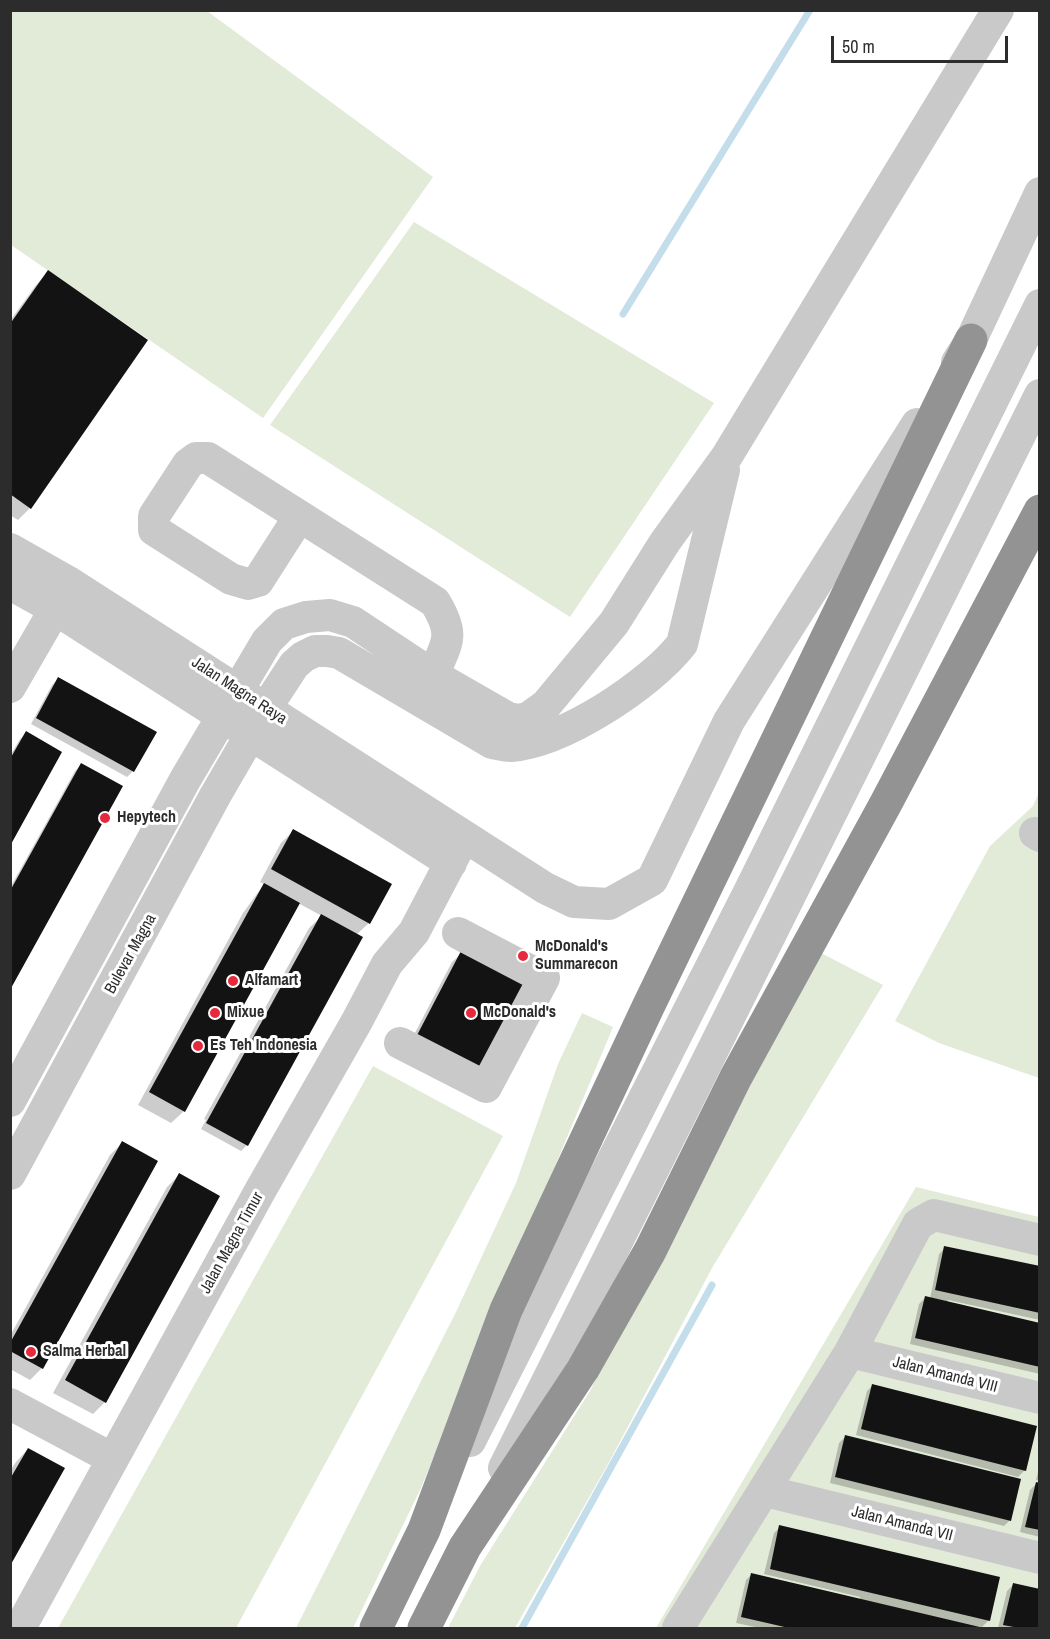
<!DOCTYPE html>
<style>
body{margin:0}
#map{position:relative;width:1050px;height:1639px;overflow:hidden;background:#fff;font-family:"Archivo Narrow",sans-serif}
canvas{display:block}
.frame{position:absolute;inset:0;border:12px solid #2c2c2c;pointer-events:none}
.scale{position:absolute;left:831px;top:36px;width:177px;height:27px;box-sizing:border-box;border:3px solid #2c2c2c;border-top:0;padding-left:8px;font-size:18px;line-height:21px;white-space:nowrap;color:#2c2c2c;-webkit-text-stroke:4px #fff;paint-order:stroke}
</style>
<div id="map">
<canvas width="1050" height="1639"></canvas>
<div class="frame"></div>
<div class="scale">50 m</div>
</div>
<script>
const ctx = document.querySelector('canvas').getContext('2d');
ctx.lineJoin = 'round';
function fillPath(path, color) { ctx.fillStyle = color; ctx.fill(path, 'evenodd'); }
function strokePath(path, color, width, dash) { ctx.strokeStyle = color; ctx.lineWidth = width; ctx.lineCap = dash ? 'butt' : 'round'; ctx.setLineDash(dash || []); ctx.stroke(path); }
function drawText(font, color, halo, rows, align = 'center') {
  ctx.font = font + ' "Archivo Narrow",sans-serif'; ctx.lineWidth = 6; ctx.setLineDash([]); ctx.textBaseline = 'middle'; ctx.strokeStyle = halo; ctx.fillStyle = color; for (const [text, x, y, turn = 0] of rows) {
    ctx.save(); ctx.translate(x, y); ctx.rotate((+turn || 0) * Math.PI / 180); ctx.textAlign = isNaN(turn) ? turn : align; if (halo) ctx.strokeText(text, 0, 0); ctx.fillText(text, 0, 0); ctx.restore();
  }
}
fillPath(new Path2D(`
 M11,11H207L433,177L263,418L11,245Z
 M414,222L714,403L570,617L270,425Z
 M1039,792V1078L939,1043L895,1021L990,846L1033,806Z
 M819,952L883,985L712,1268L608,1464L515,1628H448L480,1566L590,1391L709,1148Z
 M582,1013L613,1027L420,1490L353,1628H296L456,1312L516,1183L558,1064Z
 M373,1066L503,1136L236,1628H58Z
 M916,1187L1039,1217V1628H656Z`), '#e2ead8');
fillPath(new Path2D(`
 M48,272L30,508L18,520L10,515V321L36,285Z
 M58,679L133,771L127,777L31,724L52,685Z
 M26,733L10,843V756L20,739Z
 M81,765L10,987V888L75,771Z
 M293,831L369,923L356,935L247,1145L241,1151L201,1129L206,1120L204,1119L309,928L322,916L298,903L184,1111L171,1123L138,1105L243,913L264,884L260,882L281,843Z
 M462,953L526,986L406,1050L452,962Z
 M122,1143L42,1368L30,1380L10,1369V1336L110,1155Z
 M179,1175L105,1402L93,1414L53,1393L167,1187Z
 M945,1248L1040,1268V1320L948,1300L947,1303L1040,1324V1374L910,1344L919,1304L925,1298L930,1299L939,1254Z
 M873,1385L1035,1427L1024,1471L1018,1477L856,1435L867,1391Z
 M845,1437L1010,1520L1004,1526L830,1483L839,1443Z
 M28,1449L10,1563V1471L16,1462Z
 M1040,1464V1481L1036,1480Z
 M1036,1484L1040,1485V1537L1020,1532L1030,1490Z
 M780,1527L989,1620L981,1628H760L736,1623L746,1580L751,1575L860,1600V1597L764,1574L774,1533Z
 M1013,1585L1040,1591V1628H998L1007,1591Z`), '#0003');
strokePath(new Path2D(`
 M623,314L810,10
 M522,1628L712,1285`), '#c4ddea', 7);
fillPath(new Path2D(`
 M48,270L148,340L31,509L10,494V324Z
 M58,677L157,732L134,772L36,718Z
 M26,731L62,752L10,846V759Z
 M81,763L123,786L10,990V891Z
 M293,829L392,884L370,924L271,869Z
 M264,883L300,903L185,1112L149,1092Z
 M321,914L363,937L248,1146L206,1123Z
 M461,951L528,986L480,1076L414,1041Z
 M122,1141L158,1161L43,1369L10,1351V1343Z
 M179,1173L220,1196L106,1403L65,1380Z
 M944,1246L1040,1266V1313L935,1290Z
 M925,1296L1040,1323V1367L915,1338Z
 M872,1384L1037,1426L1026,1471L861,1429Z
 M845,1435L1021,1479L1011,1521L835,1477Z
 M28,1448L65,1468L10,1566V1479Z
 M1036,1482L1040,1483V1530L1025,1527Z
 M779,1525L1000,1577L990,1621L770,1569Z
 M751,1573L984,1628H789L741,1617Z
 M1013,1583L1040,1589V1628H1019L1003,1625Z`), '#131313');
strokePath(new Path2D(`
 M957,362L971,340L1040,193
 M299,517L258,581L248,584L231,579L154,530V516L188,464L196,458H208L435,602C455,635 448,641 433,675
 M10,549L70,583L545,888L574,902L609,904L652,880L729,721L917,424
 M10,584L55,609L451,863
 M10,687L65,592
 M1035,833L1040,836
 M400,1043L486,1087L544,978L458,933
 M10,1101L186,778L267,641L284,624L306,617L330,615L353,622L433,675L508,718L518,720L528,718L546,705L614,623L665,542L727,456L998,10
 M10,1174L215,796L266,708L294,665L303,657L315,651H327L339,653L492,743C498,744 505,746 511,746C563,742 650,685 682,644L724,470
 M850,1352L1040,1398
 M10,1404L113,1459
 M470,1441L748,894L1040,305
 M504,1468L1040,395
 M765,1491L1040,1558
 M20,1628L260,1191L357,1021L387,964L414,932L464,837
 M678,1628L850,1352L918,1224L934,1215L1040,1240`), '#c9c9c9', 32);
strokePath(new Path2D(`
 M376,1628L424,1530L506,1310L648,1007L971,340
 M424,1628L465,1547L583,1369L650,1251L736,1077L885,805L1040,511`), '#939393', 33);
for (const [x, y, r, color] of [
 [105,818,6,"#e62a3e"],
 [523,956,6,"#e62a3e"],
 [233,981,6,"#e62a3e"],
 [215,1013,6,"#e62a3e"],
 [471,1013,6,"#e62a3e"],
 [198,1046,6,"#e62a3e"],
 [31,1352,6,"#e62a3e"]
]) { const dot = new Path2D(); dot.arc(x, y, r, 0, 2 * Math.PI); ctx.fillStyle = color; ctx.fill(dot); strokePath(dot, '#fff', 2); }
drawText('16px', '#2c2c2c', '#fff', [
 ["Jalan Magna Raya",239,691,33],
 ["Bulevar Magna",131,954,-61],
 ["Jalan Magna Timur",232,1243,-61],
 ["Jalan Amanda VIII",945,1375,14],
 ["Jalan Amanda VII",902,1524,14]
]);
drawText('bold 16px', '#2c2c2c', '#fff', [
 ["Hepytech",117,818],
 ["McDonald's",535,947],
 ["Summarecon",535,965],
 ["Alfamart",245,981],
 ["Mixue",227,1013],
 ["McDonald's",483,1013],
 ["Es Teh Indonesia",210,1046],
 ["Salma Herbal",43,1352]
], 'left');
</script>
